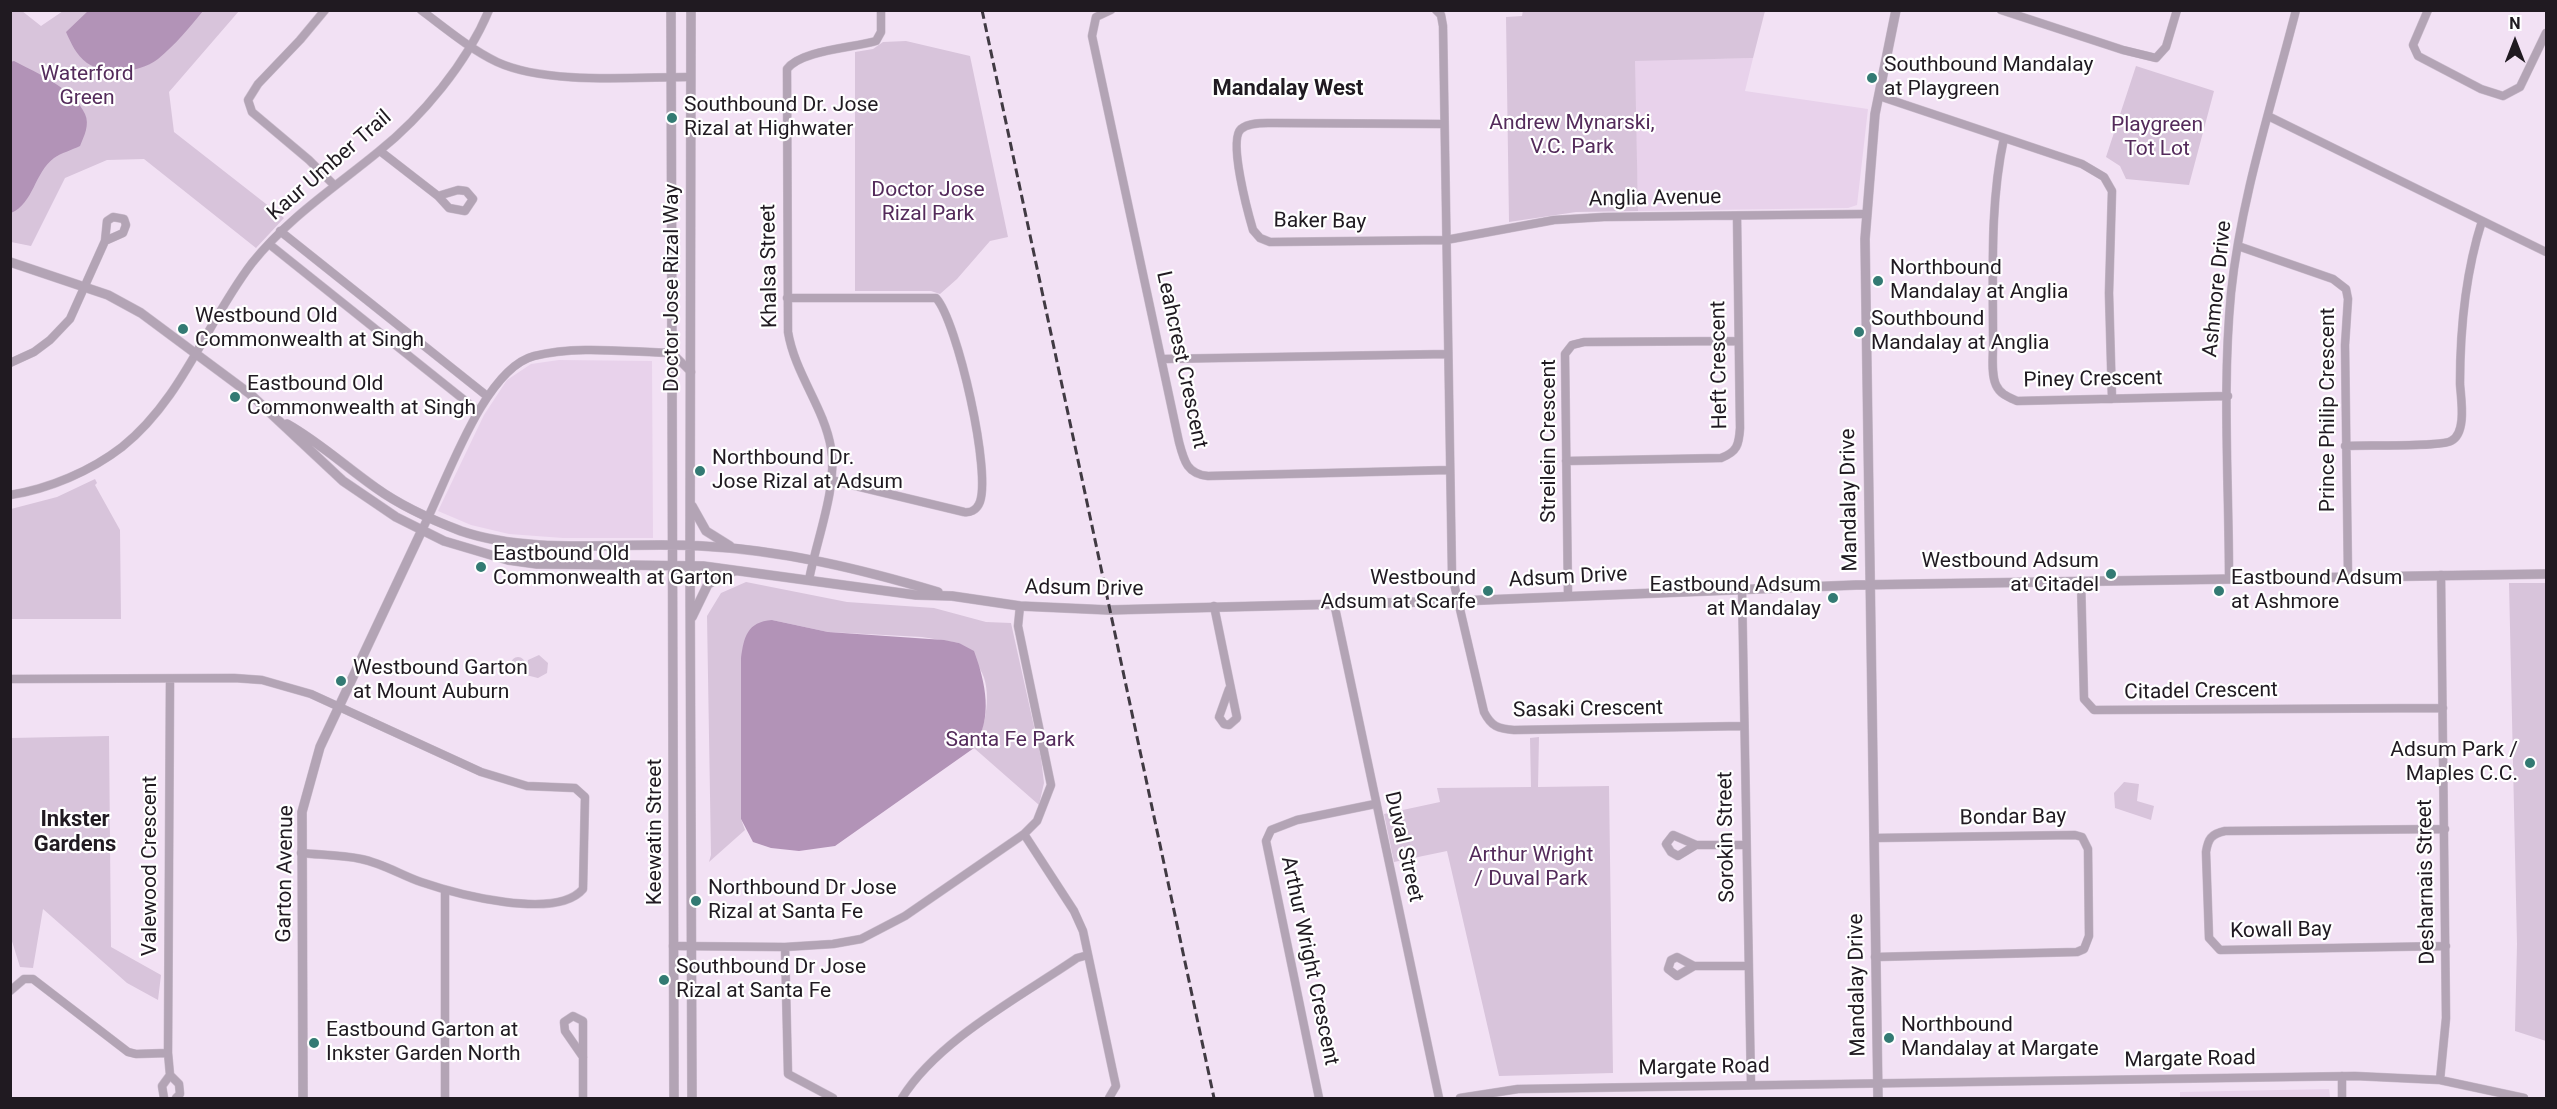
<!DOCTYPE html>
<style>
body{margin:0}
#map{position:relative;width:2557px;height:1109px;overflow:hidden;background:#f2e1f4;font-family:Roboto,sans-serif}
canvas{display:block}
.frame{position:absolute;inset:0;border:12px solid #201a21;pointer-events:none}
.north{position:absolute;left:2485px;top:12px;width:60px;height:60px;-webkit-text-stroke:4px #fff;paint-order:stroke;rotate:0deg;font-size:16px;font-weight:700;line-height:24px;text-align:center;color:#201a21}
.north::after{content:'';display:block;margin:auto;width:21px;height:27px;background:#201a21;clip-path:polygon(50% 0,100% 100%,50% 72%,0 100%)}
</style>
<div id="map">
<canvas width="2557" height="1109"></canvas>
<div class="frame"></div>
<div class="north">N</div>
</div>
<script>
const ctx = document.querySelector('canvas').getContext('2d');
ctx.lineJoin = 'round';
function fillPath(path, color) { ctx.fillStyle = color; ctx.fill(path, 'evenodd'); }
function strokePath(path, color, width, dash) { ctx.strokeStyle = color; ctx.lineWidth = width; ctx.lineCap = dash ? 'butt' : 'round'; ctx.setLineDash(dash || []); ctx.stroke(path); }
function drawText(font, color, halo, rows, align = 'center') {
  ctx.font = font + ' Roboto,sans-serif'; ctx.lineWidth = 4.5; ctx.setLineDash([]); ctx.textBaseline = 'middle'; ctx.strokeStyle = halo; ctx.fillStyle = color; for (const [text, x, y, turn = 0] of rows) {
    ctx.save(); ctx.translate(x, y); ctx.rotate((+turn || 0) * Math.PI / 180); ctx.textAlign = isNaN(turn) ? turn : align; if (halo) ctx.strokeText(text, 0, 0); ctx.fillText(text, 0, 0); ctx.restore();
  }
}
fillPath(new Path2D(`
 M1753,58L1745,91L1868,109L1857,205L1848,208L1638,211L1634,60Z
 M559,360L652,361L653,538H563L509,534L471,525L438,511L484,415L507,380L531,364Z
 M2329,1089L2330,1098H2180V1092Z`), '#e8d2eb');
fillPath(new Path2D(`
 M1523,10H1765V11L1753,58L1635,61L1638,211L1576,212L1509,222L1506,17L1522,16Z
 M11,11H22L41,26L63,11H239L169,92L174,132L284,218L256,248L144,159L107,160L65,178L31,246L11,242Z
 M906,41L970,56L1008,237L990,241L957,279L940,294L931,291H855V52L873,49L883,42Z
 M2136,66L2214,91L2189,185L2126,179L2120,166L2106,157Z
 M95,479L97,483L95,485L120,530L121,619H11V509L57,497Z
 M746,582L847,602L934,608L986,622L1011,623L1041,758L1044,783L1039,805L974,748C986,728 993,690 980,669C975,660 966,652 959,643L922,637L828,632L772,620L741,658V819L745,830L709,862L711,855L707,616L721,593Z
 M2509,583H2546V1041L2515,1031L2517,944Z
 M539,655L548,663L547,673L538,678L526,675L528,660Z
 M511 664a7 7 0 1 1 14 0a7 7 0 1 1-14 0Z
 M109,736L111,947L161,975L158,1000L127,983L43,909L33,968L20,967L11,938V738Z
 M1539,737L1538,787L1609,786L1613,1073L1499,1076L1447,851L1394,862L1384,814L1440,802L1437,788L1531,787L1530,738Z
 M2124,782L2139,784L2137,801L2154,806L2151,820L2115,808L2114,793Z`), '#d8c4db');
fillPath(new Path2D(`
 M88,11V10L203,11C190,27 175,45 158,59C140,73 107,76 87,63C76,55 71,43 66,32Z
 M14,61C37,73 74,89 85,114C90,125 84,136 80,146C72,150 61,153 54,158C34,173 34,203 11,213L10,62Z
 M772,620L828,632L944,640L959,643L974,651C986,684 993,717 974,748L835,846L799,851L771,848L753,842L741,819V658C744,637 747,622 772,620Z`), '#b293b7');
const minor = new Path2D(`
 M325,10L300,40L258,84L248,100L252,112L309,160L334,185
 M421,10C445,28 470,49 497,62C547,85 635,77 690,77
 M1111,10L1096,17L1092,36L1179,442C1184,461 1187,474 1208,476L1449,470
 M1436,10L1441,15L1443,26L1452,575L1484,712C1491,726 1498,729 1514,730L1743,726
 M2001,10L2123,50L2156,58L2166,47L2177,10
 M2428,10L2413,45L2418,56L2481,89L2503,96L2520,87L2546,33
 M1879,96L2082,164L2104,177L2112,191L2109,293L2112,399
 M2268,116L2546,252
 M1444,124L1273,123C1264,123 1249,122 1241,129C1228,140 1248,213 1253,230L1260,238L1270,242L1446,240L1554,220L1604,217L1866,214
 M2004,138C1990,202 1993,270 1993,335C1994,349 1990,372 1996,385C2000,394 2008,397 2017,401L2228,396
 M380,151L438,196L449,208L465,211L473,199L466,191L458,190L438,196
 M280,231L487,396
 M269,244L478,411
 M2238,246L2333,279L2346,289L2348,299L2345,345L2348,577
 M787,298H936C957,320 993,477 979,504C976,510 970,513 964,512L831,480
 M1162,359L1448,354
 M10,363L34,352L50,340L70,319L105,241L107,221L113,217L124,219L126,225L123,233L105,241
 M2345,446C2363,445 2441,447 2451,441C2467,433 2461,399 2460,384C2460,329 2465,274 2482,221
 M1566,461L1721,458C1737,452 1739,445 1740,428L1737,216
 M10,495C49,489 91,471 122,447C183,398 206,323 252,263C288,218 334,188 378,152C422,117 467,63 489,10
 M422,530C445,486 483,369 534,356C577,345 628,352 672,353L691,372
 M2229,579C2229,484 2222,387 2231,293C2241,197 2272,104 2296,10
 M809,580C816,541 838,487 831,448C824,407 795,374 788,332L787,69C801,50 853,48 876,41L881,32V10
 M2081,581L2084,699L2094,710L2443,708
 M1742,588L1751,1085
 M1568,596L1565,354L1572,345L1584,342L1737,341
 M1334,603L1439,1098
 M1214,606L1237,718L1229,725L1224,724L1219,717L1229,689
 M10,679L234,678L262,680L311,694L481,772L527,786L575,788L585,797L583,889C556,921 456,894 421,882C401,875 382,863 361,859C342,855 321,855 301,853
 M170,680L168,1053L170,1075L179,1084L180,1094L176,1098
 M2445,829L2225,831C2211,834 2208,839 2206,852L2209,938L2220,950L2446,946
 M1024,834L1074,911L1083,931L1114,1077L1116,1086L1109,1098
 M1874,838L2075,835L2082,837L2088,849L2089,936L2084,949L2077,952L1875,957
 M1696,845L1678,856L1671,852L1666,844L1673,835L1696,845H1745
 M673,946L785,947L833,944L861,939L905,916L1024,834L1037,821L1051,785L1018,626L1020,606
 M785,947L788,1074L833,1098
 M1694,966L1677,957L1671,960L1668,969L1677,976L1694,966H1747
 M10,991L24,979H33L128,1052L136,1054L168,1053
 M2342,1076V1098
 M2440,1080L2446,1018L2441,575
 M164,1098L162,1086L170,1075
 M445,1098V890
 M583,1098C583,1073 583,1047 583,1021L573,1016L564,1022L565,1031L583,1057
 M902,1098C938,1040 1020,997 1077,958L1088,955
 M1319,1098L1266,841L1271,830L1297,820L1375,804
 M1460,1098L1518,1089L2355,1076L2440,1080L2524,1098`);
const tertiary = new Path2D(`
 M671,10L674,1098
 M691,10L690,566L692,1098
 M10,262L108,295L141,313L250,394L343,481L396,517L444,541L508,560L537,564L703,566L916,595L952,596L1020,606L1109,610L1459,601L1856,585L2546,574
 M287,424C319,442 346,467 376,488C401,506 432,520 461,531C534,556 625,541 702,546C782,550 861,569 938,592
 M692,506L706,531L730,546
 M692,617L708,584L734,571
 M303,1098L302,812L320,747L422,530
 M1878,1098L1865,239L1875,114L1896,10`);
strokePath(minor, '#ccbdce', 9);
strokePath(tertiary, '#ccbdce', 10);
strokePath(minor, '#b3a4b5', 8);
strokePath(tertiary, '#b3a4b5', 9);
strokePath(new Path2D(`
 M982,10L1214,1098`), '#413a43', 3, [9, 4.5]);
for (const [x, y, r, color] of [
 [1872,78,6,"#337a73"],
 [672,118,6,"#337a73"],
 [1878,281,6,"#337a73"],
 [183,329,6,"#337a73"],
 [1859,332,6,"#337a73"],
 [235,397,6,"#337a73"],
 [700,471,6,"#337a73"],
 [481,567,6,"#337a73"],
 [2111,574,6,"#337a73"],
 [1488,591,6,"#337a73"],
 [2219,591,6,"#337a73"],
 [1833,598,6,"#337a73"],
 [341,681,6,"#337a73"],
 [2530,763,6,"#337a73"],
 [696,901,6,"#337a73"],
 [664,980,6,"#337a73"],
 [1889,1038,6,"#337a73"],
 [314,1043,6,"#337a73"]
]) { const dot = new Path2D(); dot.arc(x, y, r, 0, 2 * Math.PI); ctx.fillStyle = color; ctx.fill(dot); strokePath(dot, '#fff', 2); }
drawText('21px', '#201a21', '#fff', [
 ["Southbound Mandalay",1884,66],
 ["at Playgreen",1884,90],
 ["Southbound Dr. Jose",684,106],
 ["Rizal at Highwater",684,130],
 ["Northbound",1890,269],
 ["Mandalay at Anglia",1890,293],
 ["Westbound Old",195,317],
 ["Commonwealth at Singh",195,341],
 ["Southbound",1871,320],
 ["Mandalay at Anglia",1871,344],
 ["Eastbound Old",247,385],
 ["Commonwealth at Singh",247,409],
 ["Northbound Dr.",712,459],
 ["Jose Rizal at Adsum",712,483],
 ["Eastbound Old",493,555],
 ["Commonwealth at Garton",493,579],
 ["Westbound Adsum",2099,562,"right"],
 ["at Citadel",2099,586,"right"],
 ["Westbound",1476,579,"right"],
 ["Adsum at Scarfe",1476,603,"right"],
 ["Eastbound Adsum",2231,579],
 ["at Ashmore",2231,603],
 ["Eastbound Adsum",1821,586,"right"],
 ["at Mandalay",1821,610,"right"],
 ["Westbound Garton",353,669],
 ["at Mount Auburn",353,693],
 ["Adsum Park /",2518,751,"right"],
 ["Maples C.C.",2518,775,"right"],
 ["Northbound Dr Jose",708,889],
 ["Rizal at Santa Fe",708,913],
 ["Southbound Dr Jose",676,968],
 ["Rizal at Santa Fe",676,992],
 ["Northbound",1901,1026],
 ["Mandalay at Margate",1901,1050],
 ["Eastbound Garton at",326,1031],
 ["Inkster Garden North",326,1055]
], 'left');
drawText('21px', '#542b5b', '#fff', [
 ["Waterford",87,75],
 ["Green",87,99],
 ["Andrew Mynarski,",1572,124],
 ["V.C. Park",1572,148],
 ["Playgreen",2157,126],
 ["Tot Lot",2157,150],
 ["Doctor Jose",928,191],
 ["Rizal Park",928,215],
 ["Santa Fe Park",1010,741],
 ["Arthur Wright",1531,856],
 ["/ Duval Park",1531,880]
]);
drawText('21px', '#201a21', '#fff', [
 ["Kaur Umber Trail",330,166,-41],
 ["Anglia Avenue",1655,199,-1],
 ["Baker Bay",1320,222,1],
 ["Khalsa Street",770,266,-91],
 ["Doctor Jose Rizal Way",673,288,-90],
 ["Ashmore Drive",2218,289,-84],
 ["Leahcrest Crescent",1181,360,78],
 ["Heft Crescent",1720,365,-91],
 ["Piney Crescent",2093,380,-1],
 ["Prince Philip Crescent",2329,410,-90],
 ["Streilein Crescent",1550,441,-90],
 ["Mandalay Drive",1850,500,-91],
 ["Adsum Drive",1568,578,-3],
 ["Adsum Drive",1084,589,1],
 ["Citadel Crescent",2201,692,-1],
 ["Sasaki Crescent",1588,710,-1],
 ["Bondar Bay",2013,818,-1],
 ["Keewatin Street",656,832,-90],
 ["Sorokin Street",1727,837,-91],
 ["Duval Street",1403,847,77],
 ["Valewood Crescent",151,866,-90],
 ["Garton Avenue",286,874,-89],
 ["Desharnais Street",2427,882,-91],
 ["Kowall Bay",2281,931,-1],
 ["Arthur Wright Crescent",1309,961,78],
 ["Mandalay Drive",1858,985,-91],
 ["Margate Road",2190,1060,-1],
 ["Margate Road",1704,1068,-1]
]);
drawText('bold 22px', '#201a21', '#fff', [
 ["Mandalay West",1288,89],
 ["Inkster",75,820],
 ["Gardens",75,845]
]);
</script>
